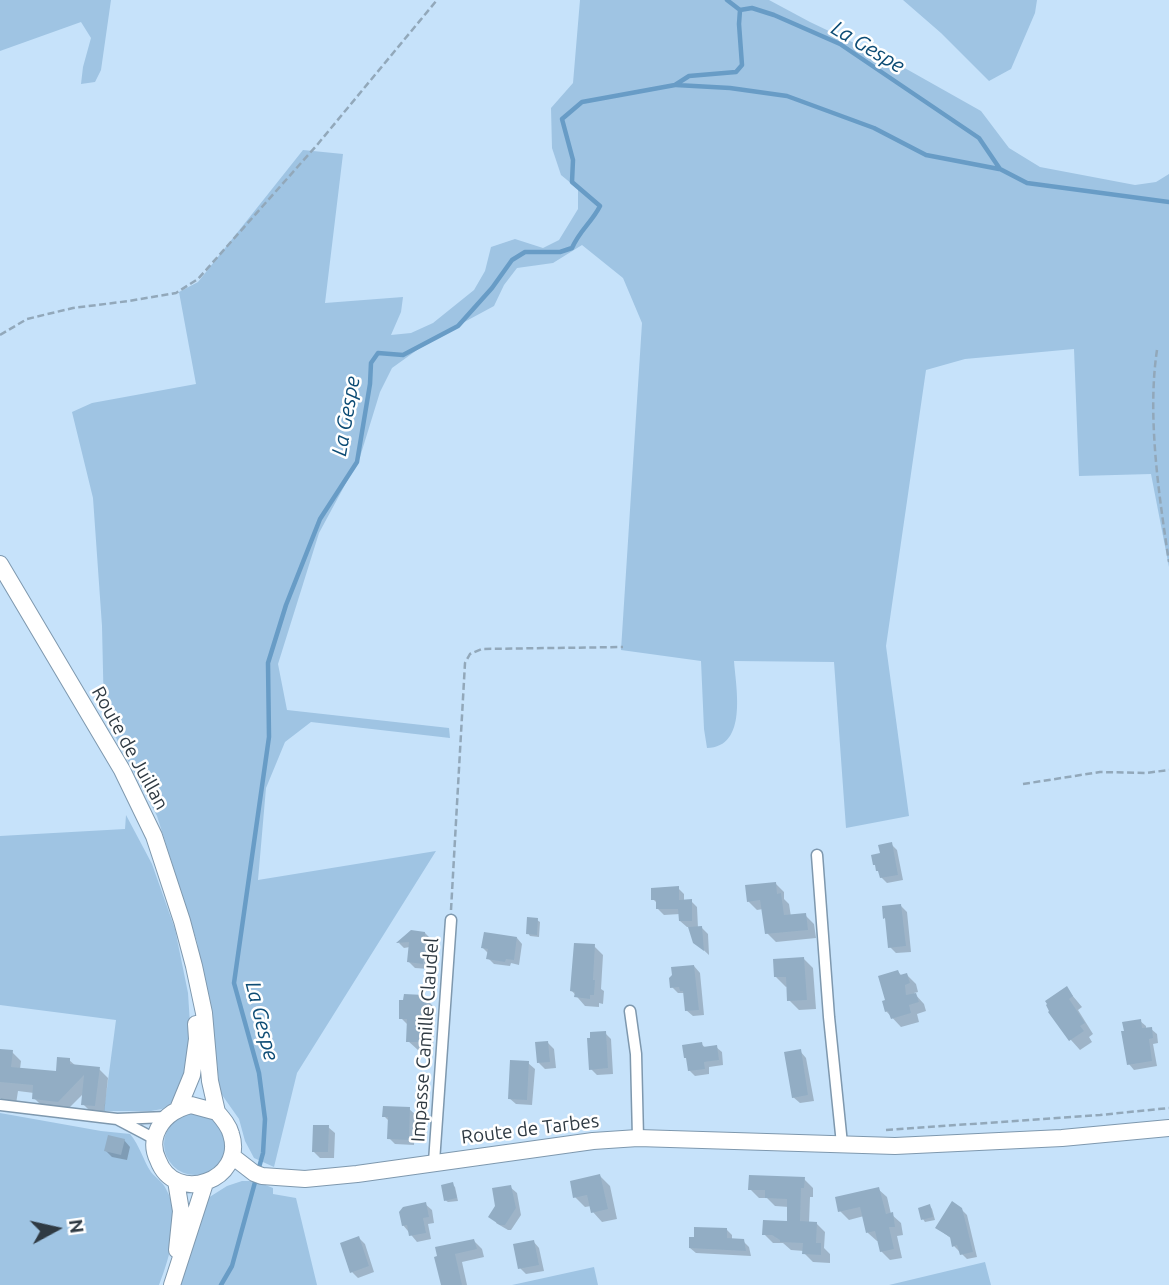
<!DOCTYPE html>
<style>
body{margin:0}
#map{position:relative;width:1169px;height:1285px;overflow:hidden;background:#c6e2fa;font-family:Ubuntu,sans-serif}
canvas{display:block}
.north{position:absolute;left:21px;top:1194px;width:70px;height:70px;-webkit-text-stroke:5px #fff;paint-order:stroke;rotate:82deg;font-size:19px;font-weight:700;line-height:28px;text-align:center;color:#2f3a43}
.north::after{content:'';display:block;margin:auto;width:24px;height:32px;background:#2f3a43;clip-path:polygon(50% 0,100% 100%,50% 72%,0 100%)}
</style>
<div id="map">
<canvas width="1169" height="1285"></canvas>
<div class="north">N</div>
</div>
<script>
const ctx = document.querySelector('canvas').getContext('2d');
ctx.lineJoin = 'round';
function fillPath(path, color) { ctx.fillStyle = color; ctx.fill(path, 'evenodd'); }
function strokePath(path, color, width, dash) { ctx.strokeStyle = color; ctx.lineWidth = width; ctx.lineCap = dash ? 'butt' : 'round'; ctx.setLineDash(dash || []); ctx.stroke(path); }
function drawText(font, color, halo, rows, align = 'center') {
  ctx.font = font + ' Ubuntu,sans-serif'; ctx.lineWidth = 5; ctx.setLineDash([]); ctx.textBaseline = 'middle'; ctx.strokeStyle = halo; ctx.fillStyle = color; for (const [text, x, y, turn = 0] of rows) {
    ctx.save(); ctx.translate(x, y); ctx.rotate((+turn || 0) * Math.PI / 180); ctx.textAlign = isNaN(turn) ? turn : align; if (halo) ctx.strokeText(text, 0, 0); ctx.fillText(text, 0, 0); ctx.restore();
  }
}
fillPath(new Path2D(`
 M0,0H111L101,70L95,82L81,84L83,67L91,38L81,22L0,51Z
 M580,0H769L810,22L894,62L981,111L1009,148L1040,167L1135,185L1156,182L1169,174V567L1151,474L1079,476L1074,349L965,359L926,370L886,646L909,816L846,828L834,662L734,661C736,688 748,747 707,748L704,729L701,661L621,650L642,323L623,278L582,245L553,263L517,268L504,285L494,306L431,340L392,368L380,392L360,457L319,533L278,664L287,710L449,728L450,738L311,722L285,742L266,788L258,880L436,851L297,1073L274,1167L254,1158L245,1141L239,1119L220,1092L215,1044L197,942L157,816L104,715L102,626L93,498L72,412L92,403L196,384L179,292L198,282L303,150L343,154L325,303L403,297L401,312L391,335L411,333L433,323L474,290L485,271L491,247L515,239L543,248L559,240L578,209V189L561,175L552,148L551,108L573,83Z
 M903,0H1037L1035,13L1011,69L989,81L941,33Z
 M126,815L152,864L175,929L188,993L190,1024L187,1071L173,1102L162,1109L151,1111H104L116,1020L0,1005V836L125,829Z
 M164 1144a31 31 0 1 1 62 0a31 31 0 1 1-62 0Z
 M0,1113L101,1131L130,1134C140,1146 143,1160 151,1172C156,1178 163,1182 166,1189C182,1216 170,1257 159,1285H0Z
 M242,1181H255L273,1188V1194L296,1198L317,1285H180L208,1198L227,1186Z
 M985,1262L991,1285H889Z
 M594,1267L598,1285H512Z`), '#9fc4e3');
fillPath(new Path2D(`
 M891,844L897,850L903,880L887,883L881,877V873L882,854Z
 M775,883L784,892V899L789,904L791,917L805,915L814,924L816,938L776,942L767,933L763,909L757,910L748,901Z
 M678,888L684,894V901H691L697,907L698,928L701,927L708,934L709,955L695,942L690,927H687L680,921V914L664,915L658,909V904L653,899Z
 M901,906L907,912L911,952L896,953L890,947L887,920L885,918Z
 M537,920L540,922L539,937L530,936L528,933Z
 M412,931L425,933L431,939L429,969L415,968L409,962L410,947L404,948L399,943Z
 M517,938L522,944L519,965L511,963L510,966L494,964L488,958L489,954L483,948Z
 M594,946L603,955L601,989L604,991L603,1004L599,1003V1007L585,1006L572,991Z
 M803,958L813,968L816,1009L799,1010L789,1000L788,986L786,987L776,977Z
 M694,966L700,973L704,1015L693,1016L686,1010L685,993H678L672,987Z
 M898,972L902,976L907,975L916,984L918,992L914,993L924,1004L926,1011L917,1014L919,1022L901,1027L886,1011Z
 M1067,989L1082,1007L1078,1010L1093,1034L1089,1037L1092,1042L1080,1050L1071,1040L1050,1012Z
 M424,997L433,1006V1011L434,1013L433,1051L418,1050L408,1041L409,1026L401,1018Z
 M1140,1021L1146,1026V1030L1151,1029L1157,1034L1158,1043L1153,1044L1157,1066L1134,1070L1129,1064Z
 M605,1033L611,1039L613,1074L597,1075L591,1069Z
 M548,1043L554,1049L556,1068L545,1069L539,1063Z
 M701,1044L706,1048L716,1047L722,1052L723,1065L709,1067V1074L695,1076L689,1070Z
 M0,1050L12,1052L21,1061L20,1069L57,1073L69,1060L76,1066L99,1069L108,1078L104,1114L92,1113L83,1104L84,1093L67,1110L43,1107L34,1098V1093L18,1091L16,1104L4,1102L0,1098Z
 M800,1051L806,1058L814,1101L800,1103L793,1097Z
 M528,1063L535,1069L532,1105L516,1104L509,1098Z
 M409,1109L416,1115L414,1145L395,1144L389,1138L390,1122L384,1116Z
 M328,1127L335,1133L334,1158H320L313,1151Z
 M124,1140L130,1147L127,1160L112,1157L106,1151Z
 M600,1176L610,1186L617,1219L602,1222L593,1212L591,1206L585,1207L575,1197Z
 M804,1179L813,1188V1197H810L809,1223H816L825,1232L824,1248L830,1254V1263L813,1262L804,1253V1251L791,1250L783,1243H773L764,1234L788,1222L789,1207L775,1206L767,1198H759L750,1189Z
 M452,1184L455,1187L458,1201L448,1202L445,1200Z
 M510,1187L517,1193L521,1215L511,1230H508L496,1223Z
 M878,1189L887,1197L891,1214L901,1223L903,1235L897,1236L902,1258L890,1260L881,1251L879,1241H877L868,1233L864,1216L849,1220L840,1211Z
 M425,1204L432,1210L434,1223L428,1224L431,1239L417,1242L403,1225Z
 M930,1206L932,1209L935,1220L925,1222L923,1219Z
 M961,1209L967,1215L977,1257L967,1259L954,1246L952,1239L937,1228Z
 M727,1230L732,1235V1240L743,1241L749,1247L751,1256L696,1253L690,1248Z
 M359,1238L365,1244L374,1272L358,1278L352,1272Z
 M474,1241L482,1249L484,1257L462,1262L467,1285H442L436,1258Z
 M533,1241L539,1248L544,1271L526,1274L520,1268Z`), '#0003');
strokePath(new Path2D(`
 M727,0L740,10
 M676,85L730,88L787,96L874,128L926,155L999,169
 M221,1285L232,1266L263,1153L265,1119L259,1073L234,983L269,737L268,663L286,605L320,519L357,462L370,384L371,363L378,353L403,355L458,326L492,288L512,260L525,252H560L572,248C580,230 592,222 600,206L572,182L573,160L562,119L582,102L675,85L689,76L736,72L742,65L739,24L740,10L752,8L774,15L840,44L979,138L1000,169L1027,183L1169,202`), '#689cc6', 4.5);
fillPath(new Path2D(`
 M892,842L898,875L880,878L878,871H876L875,865H873L871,855L880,853L878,845Z
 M776,882L777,894L781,893L784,915L806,913L808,930L765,934L760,900L747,902L745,885Z
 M679,886V900L692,899V921H679L678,909H656V900H651V888Z
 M901,904L906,946L888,948L885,918L883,919L882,906Z
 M527,917L538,918L537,935L526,934Z
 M702,926L704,951L693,943L688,927Z
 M411,930L425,932L423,964L407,962L409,942L396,943Z
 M484,932L517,937L514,960L506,959L505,962L486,959L488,949L481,948Z
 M574,943L595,944L593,980H595L594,995H590V999L574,997L575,992L570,991Z
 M804,957L807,1000L787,1001L786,977H774L773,959Z
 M694,965L699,1010L685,1011L683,991H680L679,987L670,988L669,978L672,975L671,967Z
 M898,970L900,975L907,973L910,983L905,985L906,995L916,993L919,1002L909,1005L911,1013L891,1019L888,1011L885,1012L882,1001L885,1000L878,976Z
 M1067,986L1073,996L1069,999L1085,1023L1080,1026L1084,1031L1069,1041L1048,1012L1049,1011L1046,1005L1047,1004L1045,1001Z
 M404,994L424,995V1002H426L425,1042H406L407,1019H399V1000H403Z
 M1141,1019L1142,1028L1152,1027L1153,1038L1149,1039L1152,1061L1127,1065L1121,1031H1124L1122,1022Z
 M606,1031L608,1068L589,1070L587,1038H590V1032Z
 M548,1041L550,1062L537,1063L535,1042Z
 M702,1042L703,1047L717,1045L719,1060L704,1062L705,1069L688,1071L686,1058H684L682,1045Z
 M0,1049L13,1050L11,1067L56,1071L57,1057L70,1058V1064L100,1067L95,1106L81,1105L84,1075L58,1102L32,1099L33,1085L0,1082Z
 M801,1049L808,1095L792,1098L784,1052Z
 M510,1060L529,1061L527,1100L508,1099Z
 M383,1106L410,1107L409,1140L387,1139L388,1117H382Z
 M313,1125H329L328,1152H312Z
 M108,1135L125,1139L121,1155L104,1151Z
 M600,1174L608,1209L591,1213L587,1195L573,1198L570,1181Z
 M749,1175L805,1177L804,1188H801L800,1221L817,1222L816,1243H821V1255L802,1254L803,1243L780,1242V1240L772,1235H762L763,1220L787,1221V1199L765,1198V1190H748Z
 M453,1182L457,1198L444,1201L441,1185Z
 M511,1185L516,1208L505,1225H500L488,1217L495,1206L492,1188Z
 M879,1187L886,1214L893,1212L895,1227H889L894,1249L880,1252L875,1231L866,1233L860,1207L838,1212L835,1197Z
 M952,1201L962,1208L973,1252L960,1255L957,1245L952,1247L950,1237L935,1228Z
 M426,1202L429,1217L423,1218L426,1233L409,1236L407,1225L402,1226L399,1212L403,1207Z
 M930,1204L933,1217L921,1220L918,1208Z
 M694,1227L727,1228V1238L744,1239L746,1251L689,1248V1237H694Z
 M359,1236L369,1266L350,1273L340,1243Z
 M474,1239L477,1249L455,1254L462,1285H441L434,1257L437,1256L435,1247Z
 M534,1240L539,1265L518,1269L513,1244Z`), '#92adc4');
const street = new Path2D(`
 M817,855L829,1017L842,1144
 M630,1011L636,1054L638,1138
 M0,1105L117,1119
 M155,1139L117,1119L167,1117
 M434,1162L451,920`);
const secondary = new Path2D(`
 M0,564L122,770L154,836L182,921L194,966L204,1013L210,1081L217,1112
 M191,1105L217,1112C223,1119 229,1126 231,1134C246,1180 175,1206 158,1160C154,1152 153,1143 156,1134C162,1117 175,1109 191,1105Z
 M178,1109L192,1075L197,1039L196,1024
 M232,1156L254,1173L262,1176L305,1179L357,1174L593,1141L638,1138L895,1146L1062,1138L1169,1128
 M176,1181L181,1211L177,1250
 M172,1285L205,1183`);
strokePath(street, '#7e98ae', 13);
strokePath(secondary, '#7e98ae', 18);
strokePath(new Path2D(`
 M0,335L27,319L73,308L129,301L176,293L198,279L317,145L437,0
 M1157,350C1147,416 1159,496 1169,562
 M1023,784L1100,772L1146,773L1169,770
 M451,910L465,663L470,654L482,649L623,647
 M886,1130L1100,1115L1169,1108`), '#92a8ba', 2.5, [7, 3.5]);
strokePath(street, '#fff', 10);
strokePath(secondary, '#fff', 16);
drawText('19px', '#2f3a43', '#fff', [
 ["Route de Juillan",130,748,61],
 ["Impasse Camille Claudel",425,1040,-86],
 ["Route de Tarbes",530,1129,-7]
]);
drawText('italic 21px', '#0d4c75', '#fff', [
 ["La Gespe",868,47,31],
 ["La Gespe",346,416,-80],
 ["La Gespe",262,1021,76]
]);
</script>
